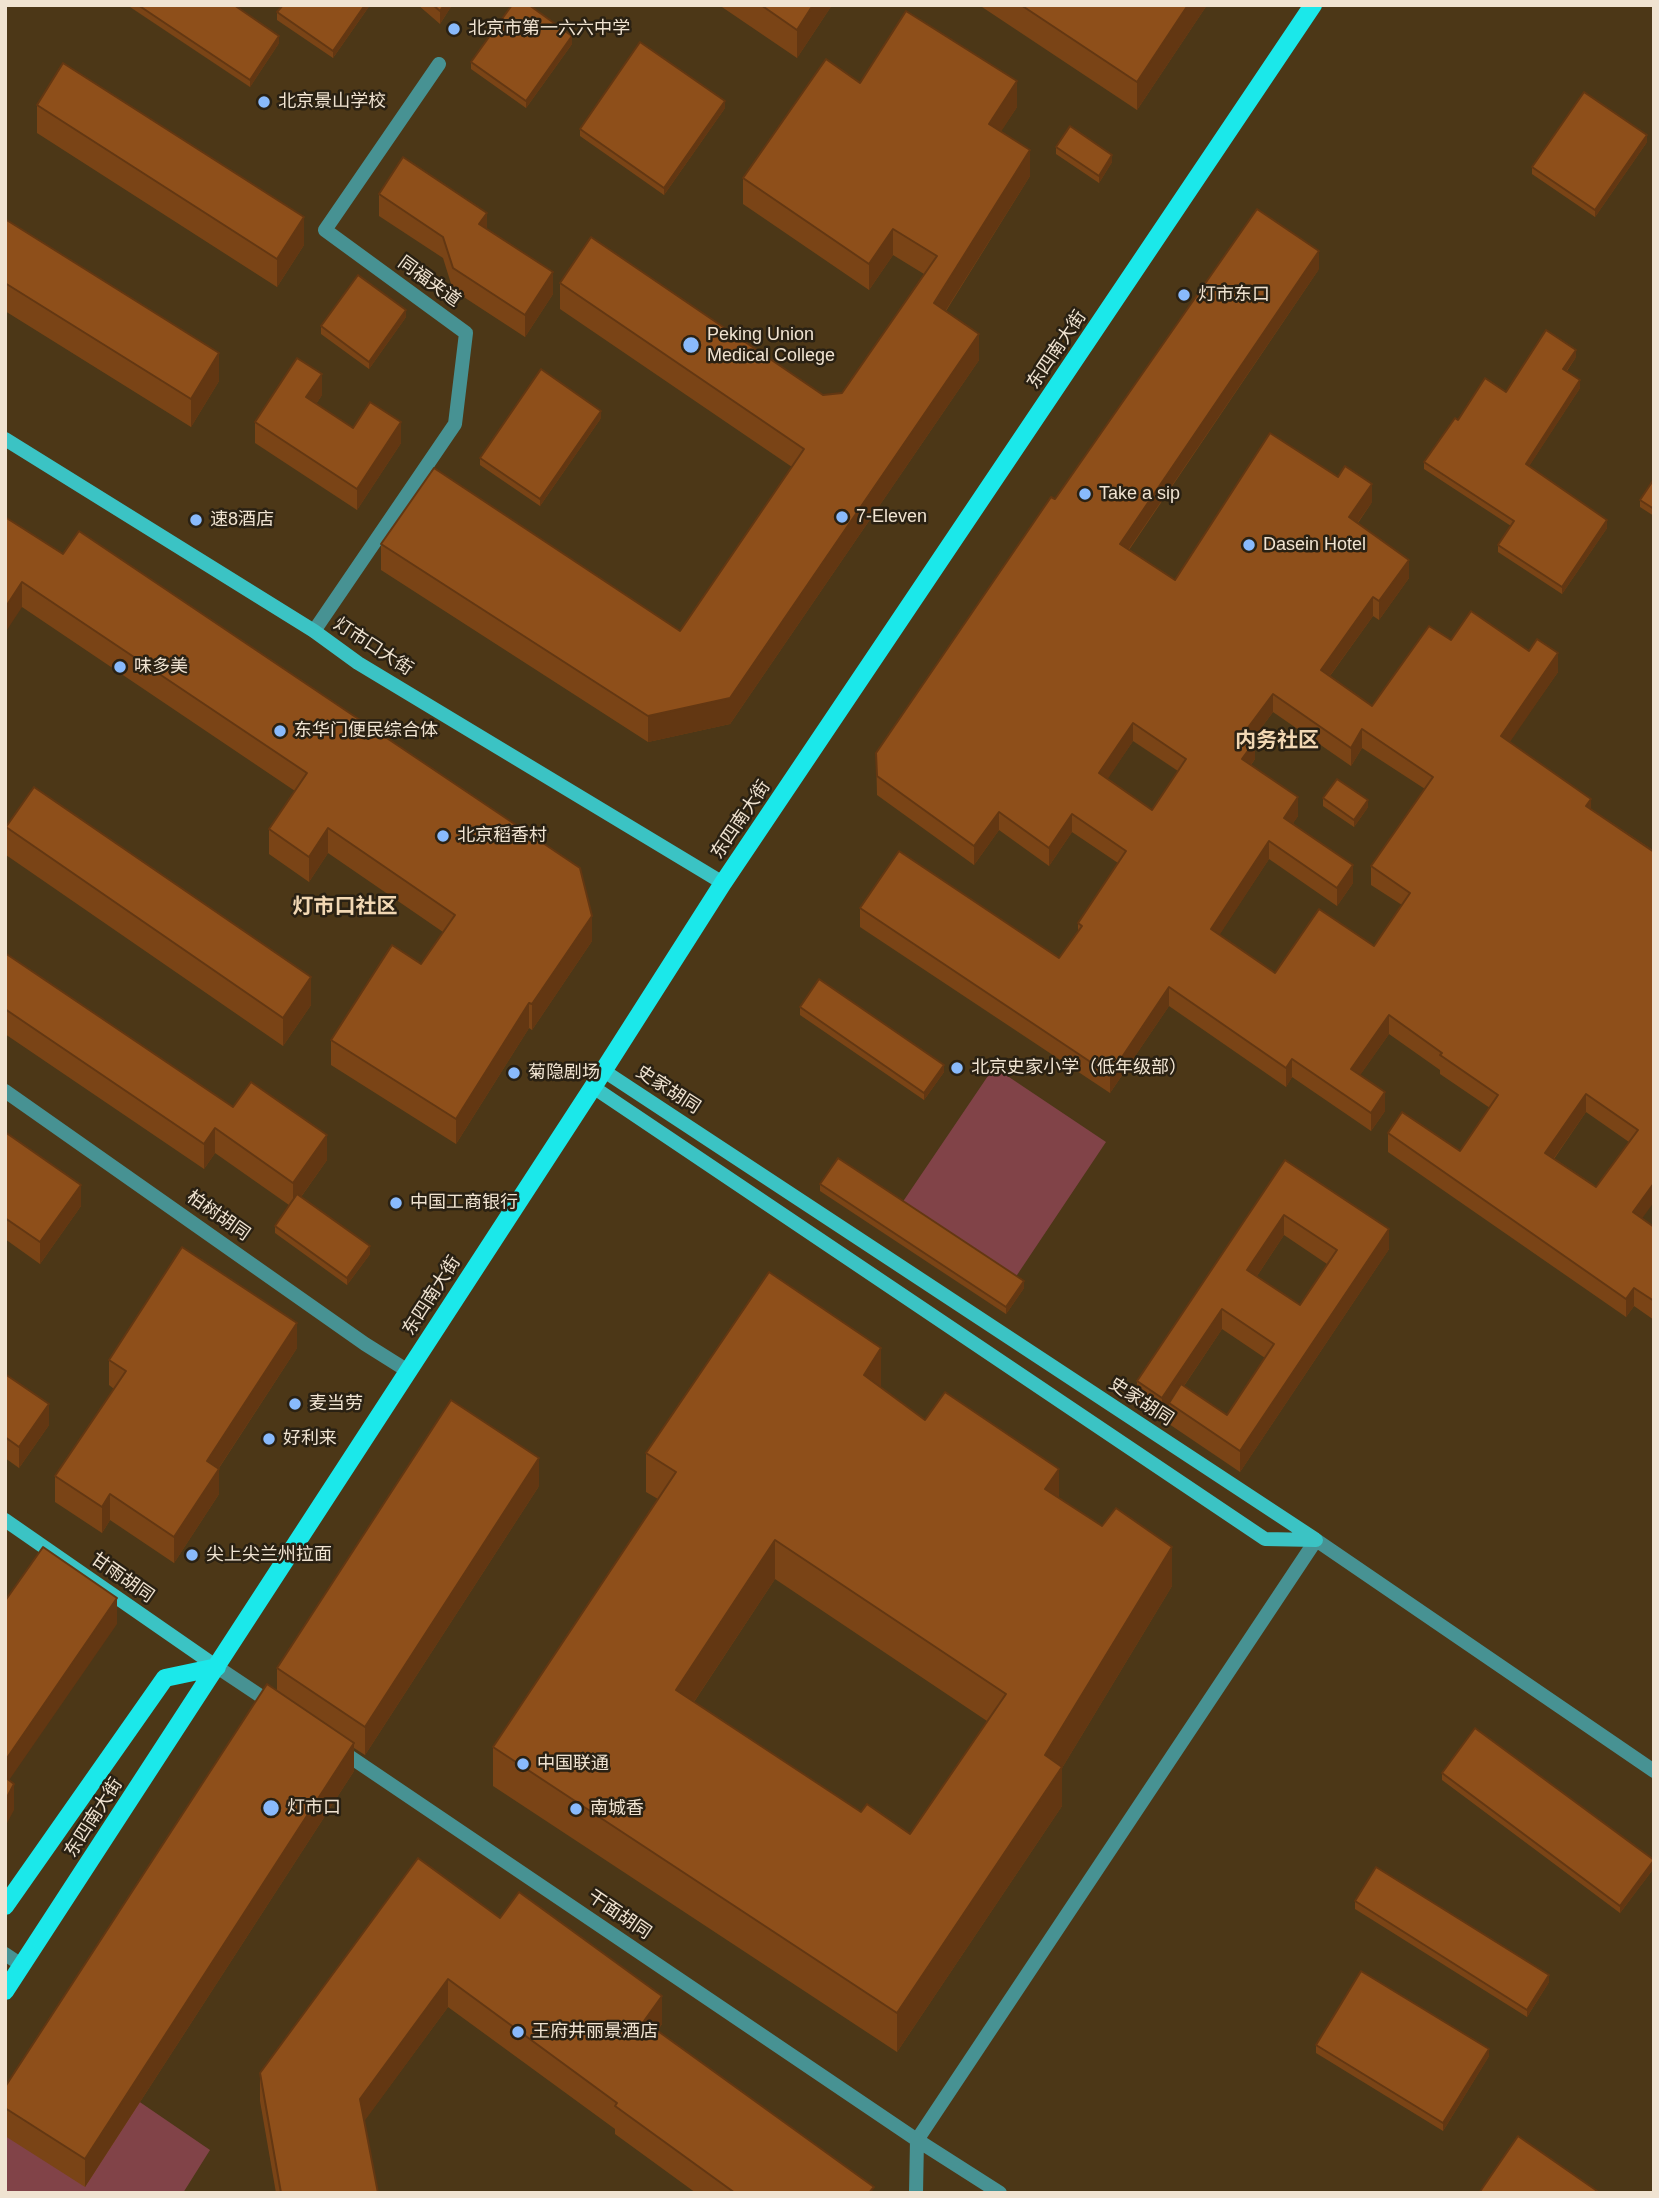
<!DOCTYPE html>
<meta charset="utf-8">
<style>
body{margin:0}
#map{position:relative;width:1659px;height:2198px;overflow:hidden;background:#4c3717;font-family:Helvetica,sans-serif}
canvas{display:block}
.frame{position:absolute;inset:0;border:7px solid #f0e3d1;pointer-events:none}
</style>
<div id="map">
<canvas width="1659" height="2198"></canvas>
<div class="frame"></div>
</div>
<script>
const ctx = document.querySelector('canvas').getContext('2d');
ctx.lineJoin = 'round';
function fillPath(path, color) { ctx.fillStyle = color; ctx.fill(path, 'evenodd'); }
function strokePath(path, color, width, dash) { ctx.strokeStyle = color; ctx.lineWidth = width; ctx.lineCap = dash ? 'butt' : 'round'; ctx.setLineDash(dash || []); ctx.stroke(path); }
function drawText(font, color, halo, rows, align = 'center') {
  ctx.font = font + ' Helvetica,"Noto Sans SC",sans-serif'; ctx.lineWidth = 5; ctx.setLineDash([]); ctx.textBaseline = 'middle'; ctx.strokeStyle = halo; ctx.fillStyle = color; for (const [text, x, y, turn = 0] of rows) {
    ctx.save(); ctx.translate(x, y); ctx.rotate((+turn || 0) * Math.PI / 180); ctx.textAlign = isNaN(turn) ? turn : align; if (halo) ctx.strokeText(text, 0, 0); ctx.fillText(text, 0, 0); ctx.restore();
  }
}
fillPath(new Path2D(`
 M994,1067L1106,1142L1015,1278L902,1203Z
 M49,2040L210,2150L183,2193H5V2106Z`), '#814348');
strokePath(new Path2D(`
 M314,631L455,424L466,333L325,230L439,64
 M5,1091L365,1344L408,1371
 M217,1667L274,1705
 M340,1750L917,2140L1000,2193
 M5,1954L23,1966
 M916,2193L917,2140L1316,1540L1654,1771`), '#479293', 14);
strokePath(new Path2D(`
 M5,439L314,631L358,663L723,883
 M604,1071L1315,1539
 M593,1087L1265,1539L1316,1540
 M5,1520L217,1667`), '#3bc3c4', 14);
strokePath(new Path2D(`
 M5,1906L165,1678L217,1667
 M5,1991L593,1087L723,883L1313,5`), '#1be8ea', 18);
fillPath(new Path2D(`
 M127,5H234L279,43L250,87Z
 M370,5L333,58L277,20V12Z
 M418,5H452L440,24Z
 M719,5H832L797,58Z
 M979,5H1207L1137,110Z
 M572,44L526,108L471,69V62Z
 M860,83L1017,107L1001,131L1030,176L946,311L979,360L730,724L648,742L381,570V544L680,631L792,467L560,309V283L823,395L842,393L924,274L893,255L869,290L743,204V178Z
 M37,105L304,245L277,287L37,133Z
 M725,108L664,195L580,136V129Z
 M1647,142L1595,217L1532,174V167Z
 M1056,147L1112,162L1099,183L1056,154Z
 M379,194L553,294L525,337L453,290L443,258L379,216Z
 M5,219L219,381L191,427L5,311Z
 M1319,269L1129,550L1175,580L1372,502L1358,523L1409,578L1379,620L1373,616L1330,676L1372,706L1451,640L1558,672L1509,742L1591,809L1654,851L1642,1218L1654,1227V1320L1634,1306L1626,1317L1388,1152V1133L1460,1151L1490,1108L1440,1074V1070L1389,1034L1360,1075L1385,1111L1371,1131L1292,1077L1286,1087L1169,1006L1110,1093L860,927V908L1059,958L1078,931V923L1118,863L1072,832L1049,866L999,830L974,865L877,795L876,753L1055,499ZM1273,712L1351,766L1362,748L1425,789L1371,866V885L1402,905L1374,946L1275,973L1219,935L1269,859L1337,906L1353,883L1293,823L1298,816L1251,765L1255,759L1253,739ZM1133,741L1178,771L1152,810L1107,779ZM1586,1112L1629,1142L1596,1187L1554,1159Z
 M406,317L369,369L321,334V326Z
 M1576,357L1567,371L1580,388L1529,466L1607,528L1562,594L1498,552V545L1511,526L1424,469V462L1458,420Z
 M322,395L316,404L353,428L401,443L357,510L255,443V422Z
 M601,418L540,506L480,465V458Z
 M1654,479V516L1640,507V500Z
 M5,517L592,941L532,1030L529,1028L456,1144L331,1065V1040L421,964L443,932L328,853L309,882L269,854V829L295,791L22,607Z
 M1323,798L1368,807L1354,827L1323,806Z
 M6,827L311,1005L283,1046L6,855Z
 M5,953L233,1107L327,1160L301,1197L370,1254L347,1285L275,1233V1226L289,1205L215,1153L204,1169L5,1034Z
 M800,1007L944,1072L924,1100L800,1015Z
 M5,1132L81,1206L40,1264L5,1239Z
 M1285,1160L1389,1249L1240,1472L1169,1424V1409L1162,1419L1137,1402V1381ZM1284,1235L1327,1264L1300,1305L1257,1276ZM1222,1329L1265,1358L1227,1415L1184,1386Z
 M820,1184L1024,1288L1006,1314L820,1191Z
 M297,1348L219,1468V1494L174,1563L110,1520L102,1533L55,1502V1476L114,1389L109,1385V1360Z
 M5,1374L49,1425L19,1468L5,1458Z
 M880,1387L925,1420L1059,1498L1172,1586L1062,1768V1806L897,2052L493,1786V1747L658,1499L646,1492V1453ZM775,1579L987,1721L910,1834L861,1812L694,1702Z
 M539,1486L365,1755L354,1748V1771L85,2187L5,2136V2087L277,1691V1668Z
 M1442,1773L1654,1860V1868L1620,1913L1442,1780Z
 M1355,1901L1549,1982L1527,2017L1355,1909Z
 M500,1918L662,2024L657,2031L874,2193H696L615,2134V2129L448,2007L364,2121L378,2193H276L260,2101V2073Z
 M1316,2045L1489,2056L1443,2131L1316,2053Z`), '#7a4416');
fillPath(new Path2D(`
 M365,5H370L333,58V51Z
 M444,5H452L440,24V11Z
 M813,5H832L797,58V30Z
 M1188,5H1207L1137,110V82Z
 M279,36V43L250,87V80Z
 M572,36V44L526,108V101Z
 M1017,81V107L989,150V124Z
 M725,101V108L664,195V188Z
 M1647,135V142L1595,217V210Z
 M1030,150V176L934,329V303Z
 M1112,155V162L1099,183V176Z
 M487,213V234L479,224Z
 M304,217V245L277,287V259Z
 M893,229V255L869,290V264Z
 M1319,251V269L1120,562V544Z
 M553,272V294L525,337V315Z
 M406,310V317L369,369V362Z
 M979,334V360L730,724L648,742V716Z
 M1576,350V357L1563,376V369Z
 M219,353V381L191,427V399Z
 M322,374V395L306,419V397Z
 M1580,380V388L1526,471V464Z
 M601,411V418L540,506V499Z
 M401,422V443L357,510V489Z
 M1372,484V502L1349,535V517Z
 M1607,520V528L1562,594V587Z
 M1409,560V578L1379,620V601Z
 M22,582V607L5,633V608Z
 M1373,597V616L1321,688V670Z
 M1558,653V672L1501,755V736Z
 M1273,694V712L1244,751V733Z
 M1133,723V741L1099,792V773Z
 M1362,729V748L1351,766V748Z
 M1255,741V759L1242,777V759Z
 M1298,797V816L1284,836V818Z
 M1591,799V817L1586,806Z
 M1368,800V807L1354,827V820Z
 M999,812V830L974,865V846Z
 M1072,814V832L1049,866V848Z
 M328,828V853L309,882V857Z
 M1269,841V859L1211,948V929Z
 M1353,865V883L1337,906V888Z
 M592,916V941L532,1030V1004Z
 M311,977V1005L283,1046V1018Z
 M1169,987V1006L1110,1093V1075Z
 M529,1003V1028L456,1144V1119Z
 M1389,1015V1034L1351,1088V1069Z
 M1292,1059V1077L1286,1087V1068Z
 M944,1065V1072L924,1100V1093Z
 M1385,1092V1111L1371,1131V1113Z
 M1586,1094V1112L1545,1171V1153Z
 M215,1128V1153L204,1169V1144Z
 M327,1135V1160L293,1208V1183Z
 M1654,1183V1202L1633,1231V1212Z
 M81,1185V1206L40,1264V1242Z
 M1284,1215V1235L1247,1291V1270Z
 M1389,1229V1249L1240,1472V1451Z
 M370,1246V1254L347,1285V1278Z
 M1024,1281V1288L1006,1314V1307Z
 M1634,1288V1306L1626,1317V1299Z
 M1222,1309V1329L1171,1405L1169,1403V1409L1162,1419V1398Z
 M297,1323V1348L207,1486V1461Z
 M881,1348V1387L864,1375Z
 M49,1404V1425L19,1468V1447Z
 M539,1458V1486L365,1755V1727Z
 M219,1469V1494L174,1563V1537Z
 M1059,1469V1508L1045,1489Z
 M110,1494V1520L102,1533V1507Z
 M775,1540V1579L676,1729V1690Z
 M1172,1547V1586L1062,1768V1806L897,2052V2013L1045,1755Z
 M117,1598V1624L5,1786V1761Z
 M354,1743V1771L85,2187V2159Z
 M14,1784V1810L5,1827V1801Z
 M1654,1861V1868L1620,1913V1906Z
 M1549,1975V1982L1527,2017V2010Z
 M448,1979V2007L360,2127V2099Z
 M662,1996V2024L644,2049V2021Z
 M1489,2049V2056L1443,2131V2123Z`), '#633712');
const building = new Path2D(`
 M138,5H234L279,36L250,80Z
 M283,5H365L333,51L277,12Z
 M433,5H444L440,11Z
 M512,5H529L572,36L526,101L471,62Z
 M761,5H813L797,30Z
 M1021,5H1188L1137,82Z
 M906,11L1017,81L989,124L1030,150L934,303L979,334L730,698L648,716L381,544L434,468L680,631L804,449L560,283L591,237L823,395L842,393L937,256L893,229L869,264L743,178L826,59L860,83Z
 M640,42L725,101L664,188L580,129Z
 M63,63L304,217L277,259L37,105Z
 M1584,92L1647,135L1595,210L1532,167Z
 M1070,126L1112,155L1099,176L1056,147Z
 M403,157L487,213L479,224L553,272L525,315L453,268L443,237L379,194Z
 M1257,209L1319,251L1120,544L1175,580L1270,433L1338,477L1345,466L1372,484L1349,517L1409,560L1379,601L1373,597L1321,670L1372,706L1429,626L1451,640L1471,611L1529,651L1537,639L1558,653L1501,736L1591,799L1586,806L1654,852V1183L1633,1212L1654,1227V1301L1634,1288L1626,1299L1388,1133L1402,1112L1460,1151L1498,1095L1440,1055L1442,1053L1389,1015L1351,1069L1385,1092L1371,1113L1292,1059L1286,1068L1169,987L1110,1075L860,908L899,851L1059,958L1082,926L1078,923L1126,851L1072,814L1049,848L999,812L974,846L877,776L876,753L1051,497L1055,499ZM1273,694L1351,748L1362,729L1433,777L1371,866L1410,893L1374,946L1319,909L1275,973L1211,929L1269,841L1337,888L1353,865L1284,818L1298,797L1242,759L1255,741L1244,733ZM1133,723L1186,759L1152,810L1099,773ZM1586,1094L1638,1130L1596,1187L1545,1153Z
 M5,219L219,353L191,399L5,283Z
 M358,275L406,310L369,362L321,326Z
 M1546,330L1576,350L1563,369L1580,380L1526,464L1607,520L1562,587L1498,545L1514,521L1424,462L1455,418L1458,420L1485,378L1506,392Z
 M297,358L322,374L306,397L353,428L370,402L401,422L357,489L255,422Z
 M541,369L601,411L540,499L480,458Z
 M1654,479V509L1640,500Z
 M5,517L63,554L79,531L580,868L592,916L532,1004L529,1003L456,1119L331,1040L392,945L421,964L455,915L328,828L309,857L269,829L307,773L22,582L5,608Z
 M1337,779L1368,800L1354,820L1323,798Z
 M34,787L311,977L283,1018L6,827Z
 M5,953L233,1107L251,1082L327,1135L293,1183L215,1128L204,1144L5,1009Z
 M819,979L944,1065L924,1093L800,1007Z
 M5,1132L81,1185L40,1242L5,1218Z
 M838,1158L1024,1281L1006,1307L820,1184Z
 M1285,1160L1389,1229L1240,1451L1169,1403L1181,1384L1227,1415L1274,1344L1222,1309L1162,1398L1137,1381ZM1284,1215L1337,1250L1300,1305L1247,1270Z
 M297,1194L370,1246L347,1278L275,1226Z
 M182,1247L297,1323L207,1461L219,1469L174,1537L110,1494L102,1507L55,1476L126,1371L109,1360Z
 M769,1272L881,1348L864,1375L925,1420L945,1392L1059,1469L1045,1489L1102,1526L1116,1508L1172,1547L1045,1755L1062,1767L897,2013L493,1747L676,1472L646,1453ZM775,1540L1006,1694L910,1834L867,1804L861,1812L676,1690Z
 M5,1374L49,1404L19,1447L5,1437Z
 M451,1400L539,1458L365,1727L277,1668Z
 M43,1547L117,1598L5,1761V1601Z
 M267,1684L354,1743L85,2159L5,2108V2087Z
 M1475,1728L1654,1860L1620,1906L1442,1773Z
 M5,1777L14,1784L5,1801Z
 M418,1858L500,1918L519,1892L662,1996L644,2021L874,2187L869,2193H735L615,2106L617,2103L448,1979L360,2099L378,2193H281L260,2073Z
 M1376,1867L1549,1975L1527,2010L1355,1901Z
 M1361,1971L1489,2049L1443,2123L1316,2045Z
 M1518,2136L1600,2193H1479Z`);
fillPath(building, '#8e4f1a');
strokePath(building, '#633712', 2);
for (const [x, y, r, color] of [
 [454,29,7,"#89bafc"],
 [264,102,7,"#89bafc"],
 [1184,295,7,"#89bafc"],
 [691,345,9,"#89bafc"],
 [1085,494,7,"#89bafc"],
 [842,517,7,"#89bafc"],
 [196,520,7,"#89bafc"],
 [1249,545,7,"#89bafc"],
 [120,667,7,"#89bafc"],
 [280,731,7,"#89bafc"],
 [443,836,7,"#89bafc"],
 [957,1068,7,"#89bafc"],
 [514,1073,7,"#89bafc"],
 [396,1203,7,"#89bafc"],
 [295,1404,7,"#89bafc"],
 [269,1439,7,"#89bafc"],
 [192,1555,7,"#89bafc"],
 [523,1764,7,"#89bafc"],
 [271,1808,9,"#89bafc"],
 [576,1809,7,"#89bafc"],
 [518,2032,7,"#89bafc"]
]) { const dot = new Path2D(); dot.arc(x, y, r, 0, 2 * Math.PI); ctx.fillStyle = color; ctx.fill(dot); strokePath(dot, '#2a2113', 2.5); }
drawText('18px', '#f0e3d1', '#2a2113', [
 ["北京市第一六六中学",468,29],
 ["北京景山学校",278,102],
 ["灯市东口",1198,295],
 ["Peking Union",707,335],
 ["Medical College",707,356],
 ["Take a sip",1099,494],
 ["7-Eleven",856,517],
 ["速8酒店",210,520],
 ["Dasein Hotel",1263,545],
 ["味多美",134,667],
 ["东华门便民综合体",294,731],
 ["北京稻香村",457,836],
 ["北京史家小学（低年级部）",971,1068],
 ["菊隐剧场",528,1073],
 ["中国工商银行",410,1203],
 ["麦当劳",309,1404],
 ["好利来",283,1439],
 ["尖上尖兰州拉面",206,1555],
 ["中国联通",537,1764],
 ["灯市口",287,1808],
 ["南城香",590,1809],
 ["王府井丽景酒店",532,2032]
], 'left');
drawText('18px', '#f0e3d1', '#2a2113', [
 ["同福夹道",429,282,36],
 ["东四南大街",1057,350,-56],
 ["灯市口大街",373,647,33],
 ["东四南大街",741,820,-56],
 ["史家胡同",668,1090,33],
 ["柏树胡同",218,1216,35],
 ["东四南大街",432,1296,-57],
 ["史家胡同",1141,1402,33],
 ["甘雨胡同",122,1578,35],
 ["东四南大街",94,1818,-57],
 ["干面胡同",619,1915,34]
]);
drawText('bold 21px', '#f2d8b4', '#2a2113', [
 ["内务社区",1277,741],
 ["灯市口社区",345,907]
]);
</script>
